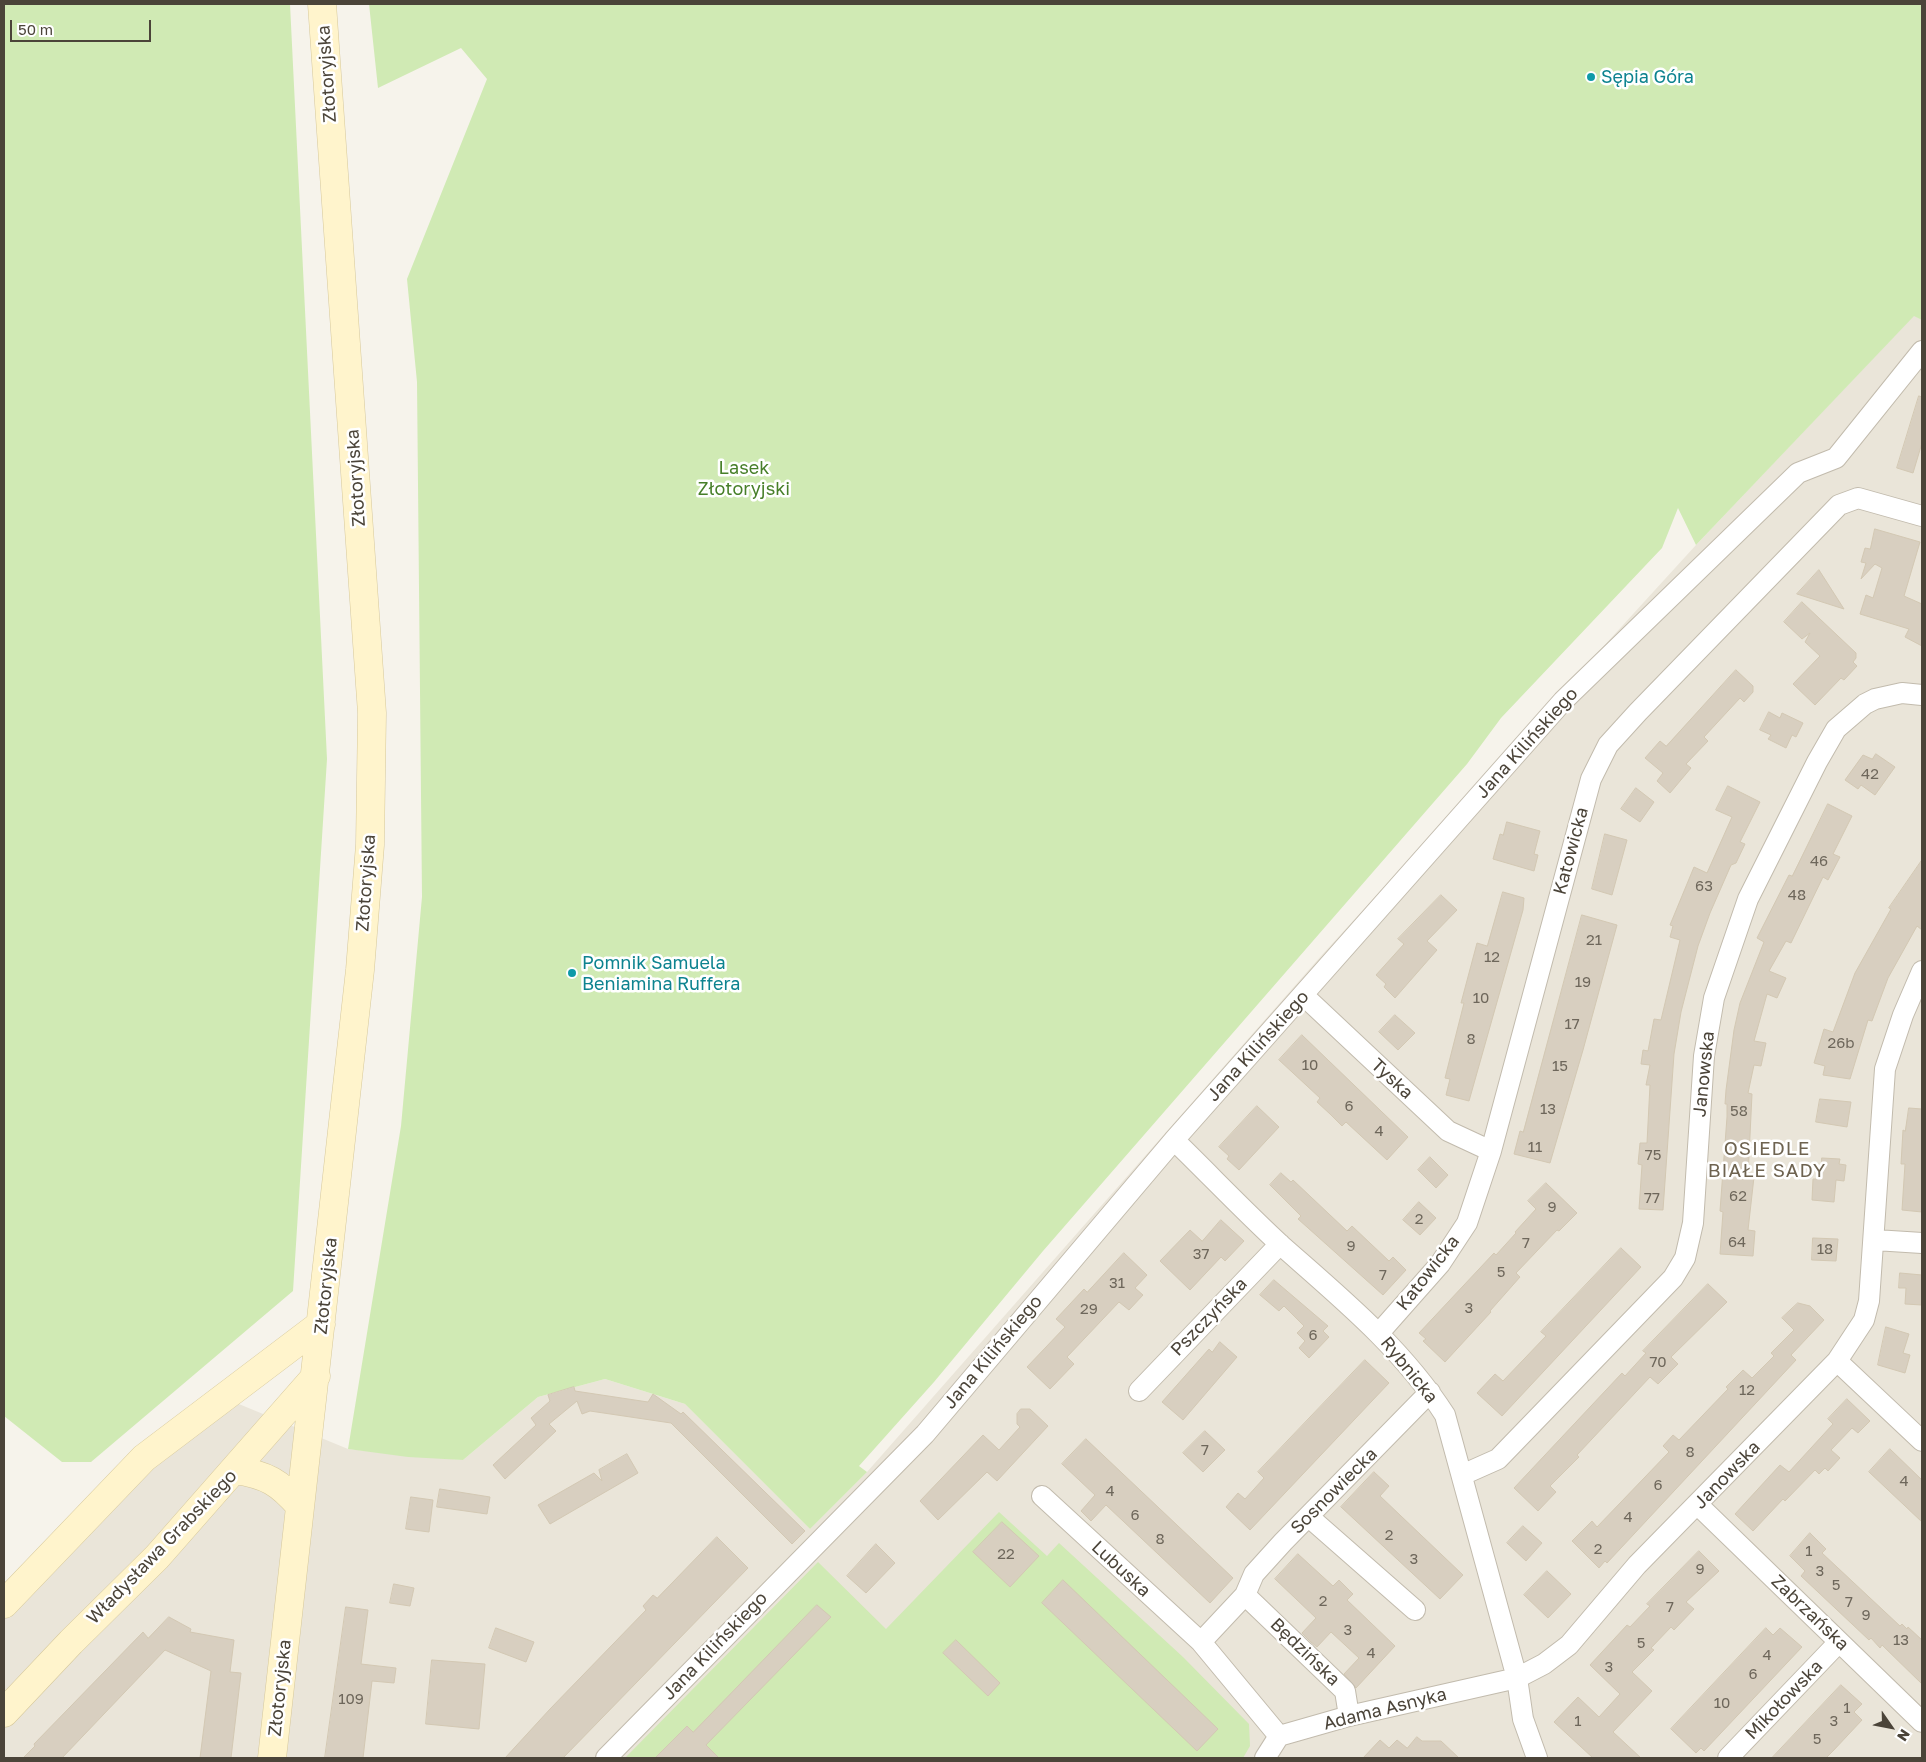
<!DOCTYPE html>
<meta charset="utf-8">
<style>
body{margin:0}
#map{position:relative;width:1926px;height:1762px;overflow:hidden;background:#f6f3eb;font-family:"Golos Text",sans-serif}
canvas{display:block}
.frame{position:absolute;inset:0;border:5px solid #4b4439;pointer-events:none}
.north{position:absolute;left:1866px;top:1702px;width:50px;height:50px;-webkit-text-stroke:4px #fff;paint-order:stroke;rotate:123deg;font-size:14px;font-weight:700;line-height:20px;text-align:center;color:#4b4439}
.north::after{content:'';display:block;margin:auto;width:18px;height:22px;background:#4b4439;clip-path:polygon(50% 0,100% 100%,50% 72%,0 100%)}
.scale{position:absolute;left:10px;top:20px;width:141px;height:22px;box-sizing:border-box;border:2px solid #4b4439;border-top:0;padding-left:6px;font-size:15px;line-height:18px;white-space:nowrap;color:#4b4439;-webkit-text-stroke:4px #fff;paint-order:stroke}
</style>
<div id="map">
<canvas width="1926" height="1762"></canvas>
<div class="frame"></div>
<div class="north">N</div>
<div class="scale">50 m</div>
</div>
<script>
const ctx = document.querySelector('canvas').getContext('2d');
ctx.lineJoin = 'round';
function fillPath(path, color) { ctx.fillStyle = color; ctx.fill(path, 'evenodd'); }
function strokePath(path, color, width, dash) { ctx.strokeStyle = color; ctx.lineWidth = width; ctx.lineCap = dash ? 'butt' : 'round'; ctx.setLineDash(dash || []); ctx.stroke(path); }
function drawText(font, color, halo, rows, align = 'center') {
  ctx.font = font + ' "Golos Text",sans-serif'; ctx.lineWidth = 5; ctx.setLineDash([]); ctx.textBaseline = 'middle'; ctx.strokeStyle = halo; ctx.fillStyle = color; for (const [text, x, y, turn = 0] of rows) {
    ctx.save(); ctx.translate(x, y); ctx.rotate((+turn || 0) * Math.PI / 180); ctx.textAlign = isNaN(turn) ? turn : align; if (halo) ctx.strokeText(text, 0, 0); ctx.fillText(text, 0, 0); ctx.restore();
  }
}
fillPath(new Path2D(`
 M1914,315L1922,320V1758H4V1588L217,1395L348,1449L463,1460L538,1397L605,1379L685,1404L810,1529L867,1472L1321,956L1696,545Z`), '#eae5d9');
fillPath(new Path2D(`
 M4,4H290L327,759L293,1291L91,1462H62L4,1416Z
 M369,4H1922V320L1914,316L1696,545L1678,508L1662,548L1501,718L1467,764L1043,1251L934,1382L859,1466L867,1472L810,1529L685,1404L605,1379L538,1397L463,1460L408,1457L348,1449L401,1126L422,897L417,382L407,279L487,79L461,48L378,88Z
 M999,1512L1047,1556L1059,1543L1183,1657L1249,1724L1250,1746L1243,1758H625L818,1562L886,1629Z`), '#d0eab4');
const building = new Path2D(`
 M1919,396L1922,397V443L1913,473L1897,468Z
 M1875,529L1920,542L1904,596L1922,604V646L1905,637L1909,629L1860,614L1866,595L1873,598L1882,568L1875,564L1861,579L1866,563L1861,562L1865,548L1870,549Z
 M1819,570L1844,609L1797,594Z
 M1802,602L1856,653V658L1853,662L1857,666L1844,680L1841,678L1815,705L1793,684L1820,656L1805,642L1810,633L1802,639L1784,622Z
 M1736,670L1753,686V692L1744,702L1740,698L1704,737L1708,741L1686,764L1691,768L1670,793L1657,781L1663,773L1645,758L1660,741L1666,746Z
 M1769,712L1780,718L1782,713L1803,723L1796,737L1792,735L1786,748L1768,739L1771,735L1760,730Z
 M1876,754L1895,767L1875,795L1861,785L1858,789L1845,780L1863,755L1872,759Z
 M1728,786L1760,802L1740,842L1745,844L1736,863L1731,865L1710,913L1698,946L1681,1012L1674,1054L1663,1210L1639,1209L1642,1165L1638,1164L1640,1143H1647L1650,1085H1646L1650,1065L1641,1064L1643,1050L1648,1051L1654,1019L1661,1020L1680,940L1670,937L1673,926L1670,925L1694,867L1707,873L1732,817L1716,810Z
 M1636,788L1654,802L1640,822L1621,809Z
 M1828,804L1852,816L1833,854L1840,857L1828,880L1823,877L1791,943L1786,941L1769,971L1786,978L1777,998L1767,994L1754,1041L1766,1043L1761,1066L1754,1065L1748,1093L1752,1094L1748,1177H1754L1748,1230L1755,1231L1753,1256L1720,1254L1723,1212L1720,1211L1727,1117V1104H1725L1726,1090L1734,1030L1740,1003L1764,942L1757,938L1789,875L1792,876Z
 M1507,822L1540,831L1534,854L1538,855L1534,871L1493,859L1500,834L1503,835Z
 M1605,834L1627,840L1612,895L1592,889Z
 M1922,860V930L1917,926L1888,978L1872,1021L1868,1020L1850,1079L1823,1075L1825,1066L1814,1063L1824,1029L1833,1032L1855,973L1891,909L1889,908Z
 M1503,892L1524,898L1523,910L1469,1101L1446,1095L1450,1079L1445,1078L1464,1003H1461L1477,943L1487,946Z
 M1441,895L1457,910L1427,941L1437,950L1395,998L1384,987L1386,984L1376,975L1404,944L1398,939Z
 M1582,915L1617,925L1583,1050L1550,1163L1514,1154L1520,1131L1523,1132Z
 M1395,1015L1415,1033L1398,1050L1379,1032Z
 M1302,1035L1408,1137L1387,1160L1346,1122L1342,1126L1330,1114L1317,1102L1320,1098L1279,1060Z
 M1820,1099L1851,1102L1847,1127L1816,1122Z
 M1257,1106L1279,1127L1239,1170L1227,1159L1229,1156L1219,1147Z
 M1909,1108L1922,1109V1212L1902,1210L1905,1164H1901L1903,1130L1905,1131Z
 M1430,1157L1448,1175L1436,1188L1418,1170Z
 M1822,1158L1840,1159L1839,1164L1846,1165L1844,1181L1836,1180L1834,1202L1812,1200L1813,1179H1821Z
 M1281,1173L1291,1182L1293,1180L1347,1231L1352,1226L1389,1261L1393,1257L1406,1270L1383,1295L1298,1219L1301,1216L1270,1185Z
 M1546,1183L1577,1213L1559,1231L1557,1230L1516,1273L1520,1277L1490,1311L1491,1312L1445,1362L1423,1341L1426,1339L1419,1333L1494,1253L1496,1255L1516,1233L1515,1232L1536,1209L1528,1201Z
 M1419,1202L1436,1218L1420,1235L1403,1220Z
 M1221,1220L1244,1241L1225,1261L1221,1257L1190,1290L1160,1261L1190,1230L1202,1241Z
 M1813,1238L1838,1239L1836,1261L1812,1260Z
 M1621,1248L1641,1267L1502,1416L1477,1393L1495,1374L1503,1381L1546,1336L1541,1332Z
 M1124,1253L1147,1275L1135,1288L1143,1295L1129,1310L1119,1302L1067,1357L1074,1364L1050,1389L1027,1367L1065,1327L1056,1319L1084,1289L1087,1292Z
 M1900,1273L1922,1275V1305L1905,1304L1906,1288H1899Z
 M1274,1280L1328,1326L1323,1331L1329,1337L1309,1358L1299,1348L1305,1341L1297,1333L1304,1326L1284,1306L1279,1311L1260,1295Z
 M1708,1284L1727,1302L1671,1357L1678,1364L1658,1384L1650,1377L1577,1455L1579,1457L1550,1486L1556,1492L1538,1511L1514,1488L1622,1373L1625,1376L1646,1353L1643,1351Z
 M1798,1303L1810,1306L1824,1320L1791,1355L1796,1360L1607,1563L1605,1561L1599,1568L1572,1541L1592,1521L1597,1527L1669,1452L1663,1446L1673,1435L1679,1440L1728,1389L1726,1387L1743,1370L1752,1378L1774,1356L1771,1353L1794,1330L1782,1318Z
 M1886,1327L1909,1334L1903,1353L1910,1355L1905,1373L1878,1365Z
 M1220,1342L1237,1357L1183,1420L1162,1402L1209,1349L1212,1352Z
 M1365,1360L1389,1383L1250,1530L1226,1507L1238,1493L1245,1499L1264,1478L1258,1472Z
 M574,1387L575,1391L648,1402L653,1394L681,1414L683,1412L805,1531L792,1544L671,1423L590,1411L582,1414L577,1401L549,1424L556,1431L505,1479L493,1465L536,1425L531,1418L550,1401L548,1395Z
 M1847,1399L1870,1421L1858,1433L1852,1428L1831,1450L1840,1458L1828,1471L1825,1468L1819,1474L1815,1470L1785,1501L1783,1499L1753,1531L1735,1514L1780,1465L1789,1472L1833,1424L1828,1419Z
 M1021,1409H1030L1048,1426L997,1481L987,1472L938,1520L920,1501L983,1435L999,1450L1020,1427L1017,1424V1414Z
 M1205,1431L1225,1450L1203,1472L1183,1453Z
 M1086,1439L1233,1578L1210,1603L1106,1505L1091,1521L1081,1511L1095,1495L1062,1464Z
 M1890,1449L1922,1480V1522L1869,1472Z
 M627,1454L638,1473L550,1524L538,1505L594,1473L602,1481L599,1470Z
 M1374,1472L1389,1486L1380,1496L1463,1575L1440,1599L1341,1507Z
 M440,1489L490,1497L487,1514L437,1507Z
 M411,1497L433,1500L429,1532L406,1529Z
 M1002,1522L1039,1556L1010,1587L973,1552Z
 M1523,1526L1542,1543L1526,1561L1507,1543Z
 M1810,1533L1826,1549L1822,1553L1900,1626L1902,1624L1907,1629L1908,1627L1922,1640V1684L1882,1645L1880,1648L1871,1638L1869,1640L1801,1576L1805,1571L1790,1556Z
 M717,1537L748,1568L563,1758H505L550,1709L646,1610L643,1606L653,1595L657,1598Z
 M876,1544L895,1563L866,1593L847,1576Z
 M1699,1551L1719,1571L1686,1602L1694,1609L1674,1630L1671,1627L1651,1648L1654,1650L1632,1672L1652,1691L1613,1732L1641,1758H1593L1554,1722L1578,1697L1599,1717L1620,1694L1590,1665L1627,1625L1630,1627L1650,1606L1647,1604Z
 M1298,1554L1333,1586L1339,1580L1353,1594L1347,1600L1395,1646L1356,1688L1344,1674L1359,1658L1331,1632L1317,1647L1311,1642L1302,1633L1316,1618L1275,1579Z
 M1547,1571L1571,1594L1548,1618L1524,1595Z
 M1063,1580L1218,1729L1197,1751L1042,1603Z
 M394,1584L414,1588L410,1606L390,1603Z
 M817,1605L831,1617L706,1745L719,1758H655L687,1726L693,1732Z
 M346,1607L368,1610L361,1664L396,1668L394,1683L372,1681L363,1758H325Z
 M169,1617L191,1629L190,1632L234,1640L230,1672L241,1673L231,1758H200L211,1671L165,1650L62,1758H23L35,1746L34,1744L143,1632L148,1638Z
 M496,1628L534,1642L526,1662L489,1648Z
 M1766,1628L1773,1635L1780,1628L1802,1647L1704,1751L1701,1748L1696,1753L1671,1729Z
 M956,1640L1000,1683L988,1696L943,1653Z
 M432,1660L485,1664L479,1729L426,1724Z
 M1841,1685L1862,1704L1854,1712L1862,1720L1833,1751L1826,1758H1772Z
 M1417,1737L1422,1741H1441L1459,1758H1363L1380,1740L1389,1748L1397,1740L1407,1748Z`);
fillPath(building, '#d8cfc0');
strokePath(building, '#d3c8b3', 1);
const street = new Path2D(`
 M1303,995L1448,1131L1491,1151
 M1174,1140C1210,1175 1245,1212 1282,1246C1341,1298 1402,1348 1445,1415L1517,1678L1523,1719L1537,1758
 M1875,1240L1922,1243
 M1379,1333L1440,1264L1467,1223L1491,1151L1591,779L1608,745L1638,712L1839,505L1858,498L1922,516
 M1837,1361L1922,1441
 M1139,1391L1280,1244
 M1462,1475L1498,1459L1673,1278L1685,1258L1693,1223L1704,1056L1714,998L1748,899L1817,762L1836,729L1865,704L1875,699L1902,693L1922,695
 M1042,1496L1201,1642L1279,1736
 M1698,1505L1922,1722
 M1309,1517L1415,1610
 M1245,1595L1345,1691L1349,1716
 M1201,1642L1245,1595L1254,1574L1283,1542L1430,1392
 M606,1758L925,1434L1174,1140L1563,701L1798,473L1836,458L1922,351
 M1265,1758L1279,1736L1349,1716L1517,1678L1544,1664L1569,1645L1637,1565L1837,1361L1864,1320L1869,1301L1885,1069L1903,1015L1922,971
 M1728,1758L1839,1642`);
const secondary = new Path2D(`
 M235,1470C267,1475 279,1482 300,1506
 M4,1604L144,1458L321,1324
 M4,1713L71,1642L157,1557L316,1376
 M272,1758L360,970L370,845L372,713L322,4`);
strokePath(street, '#c2bbad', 22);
strokePath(secondary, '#d6c89b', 29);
strokePath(street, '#fff', 20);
strokePath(secondary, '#fff4cc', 28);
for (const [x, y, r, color] of [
 [1591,77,5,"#0f9aa8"],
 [572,973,5,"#0f9aa8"]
]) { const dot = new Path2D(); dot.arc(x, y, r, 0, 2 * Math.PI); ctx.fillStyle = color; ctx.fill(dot); strokePath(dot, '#fff', 2); }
drawText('15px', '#6e675b', null, [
 ["42",1870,774],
 ["46",1819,861],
 ["63",1704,886],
 ["48",1797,895],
 ["21",1594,940],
 ["12",1492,957],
 ["19",1583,982],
 ["10",1481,998],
 ["17",1572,1024],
 ["8",1471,1039],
 ["26b",1841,1043],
 ["10",1310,1065],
 ["15",1560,1066],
 ["6",1349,1106],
 ["13",1548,1109],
 ["58",1739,1111],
 ["4",1379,1131],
 ["11",1535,1147],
 ["75",1653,1155],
 ["62",1738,1196],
 ["77",1652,1198],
 ["9",1552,1207],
 ["2",1419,1219],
 ["64",1737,1242],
 ["7",1526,1243],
 ["9",1351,1246],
 ["18",1825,1249],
 ["37",1201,1254],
 ["5",1501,1272],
 ["7",1383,1275],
 ["31",1117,1283],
 ["3",1469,1308],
 ["29",1089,1309],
 ["6",1313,1335],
 ["70",1658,1362],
 ["12",1747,1390],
 ["7",1205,1450],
 ["8",1690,1452],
 ["4",1904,1481],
 ["6",1658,1485],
 ["4",1110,1491],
 ["6",1135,1515],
 ["4",1628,1517],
 ["2",1389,1535],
 ["8",1160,1539],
 ["2",1598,1549],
 ["1",1809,1551],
 ["22",1006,1554],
 ["3",1414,1559],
 ["9",1700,1569],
 ["3",1820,1571],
 ["5",1836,1585],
 ["2",1323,1601],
 ["7",1849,1602],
 ["7",1670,1607],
 ["9",1866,1615],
 ["3",1348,1630],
 ["13",1901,1640],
 ["5",1641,1643],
 ["4",1371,1653],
 ["4",1767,1655],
 ["3",1609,1667],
 ["6",1753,1674],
 ["109",351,1699],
 ["10",1722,1703],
 ["1",1847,1708],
 ["1",1578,1721],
 ["3",1834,1721],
 ["5",1817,1739]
]);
drawText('18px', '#4b4439', '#fff', [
 ["Złotoryjska",327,74,-94],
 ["Złotoryjska",356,478,-94],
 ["Jana Kilińskiego",1527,743,-48],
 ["Katowicka",1571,851,-75],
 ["Złotoryjska",366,883,-86],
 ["Jana Kilińskiego",1258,1046,-48],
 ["Janowska",1704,1074,-84],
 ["Tyska",1392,1079,43],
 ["Katowicka",1428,1273,-52],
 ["Złotoryjska",326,1286,-84],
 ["Pszczyńska",1209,1317,-46],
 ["Jana Kilińskiego",993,1352,-50],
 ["Rybnicka",1409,1370,51],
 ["Janowska",1727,1475,-46],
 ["Sosnowiecka",1334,1491,-45],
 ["Władysława Grabskiego",162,1547,-46],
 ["Lubuska",1121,1569,43],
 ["Zabrzańska",1810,1613,44],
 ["Jana Kilińskiego",715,1646,-46],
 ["Będzińska",1305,1652,44],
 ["Złotoryjska",280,1688,-84],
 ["Mikołowska",1784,1700,-46],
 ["Adama Asnyka",1385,1709,-14]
]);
drawText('18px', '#0d838f', '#fff', [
 ["Sępia Góra",1601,77],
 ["Pomnik Samuela",582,963],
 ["Beniamina Ruffera",582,984]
], 'left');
drawText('18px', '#477f29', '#fff', [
 ["Lasek",744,468],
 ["Złotoryjski",744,489]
]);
ctx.letterSpacing = '1px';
drawText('19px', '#6e6350', '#fff', [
 ["OSIEDLE",1767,1149],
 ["BIAŁE SADY",1767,1171]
]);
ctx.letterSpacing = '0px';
</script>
